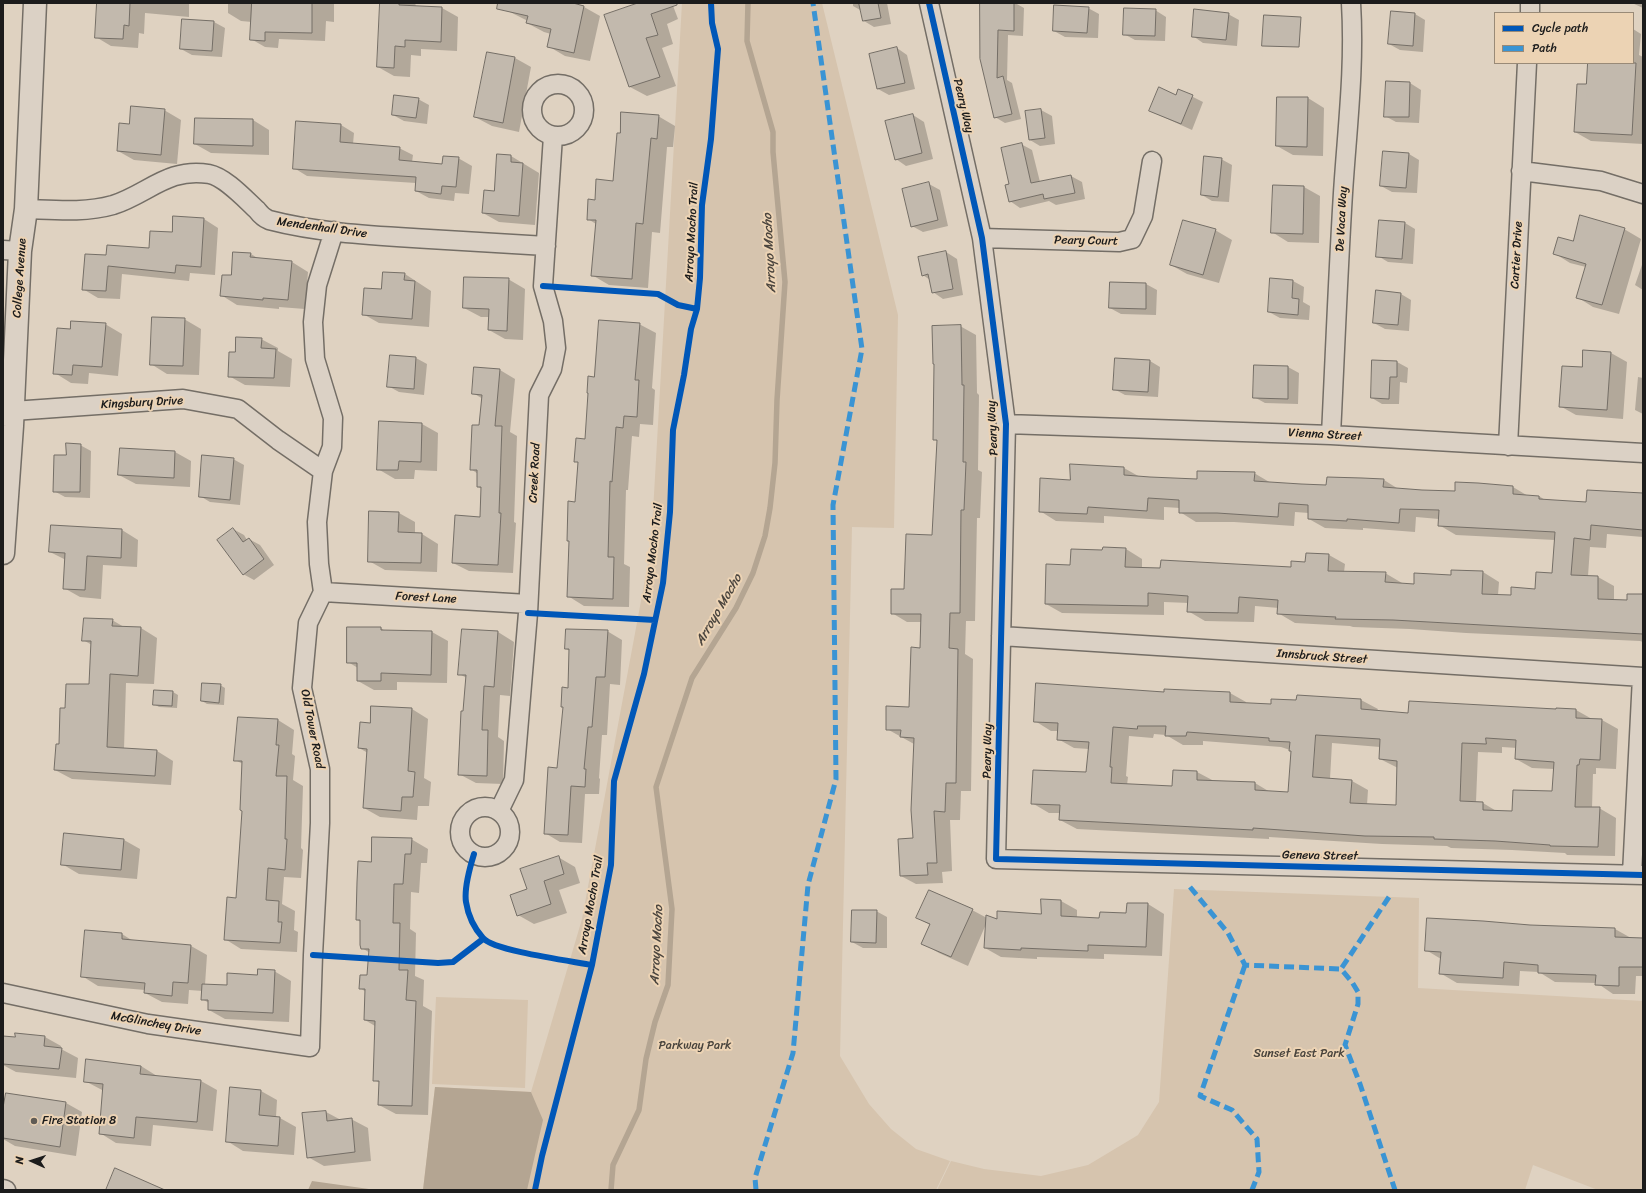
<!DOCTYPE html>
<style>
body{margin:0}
#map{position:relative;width:1646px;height:1193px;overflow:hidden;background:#dfd2c1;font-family:Sriracha,sans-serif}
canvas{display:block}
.frame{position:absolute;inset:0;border:4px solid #1c1c1c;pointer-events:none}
.legend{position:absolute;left:1494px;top:12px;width:140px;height:52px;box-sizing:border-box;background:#ecd3b4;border:1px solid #998a77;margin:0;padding:5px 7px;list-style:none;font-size:12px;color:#1c1c1c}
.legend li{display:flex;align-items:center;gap:8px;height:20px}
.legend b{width:20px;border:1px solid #998a77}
.north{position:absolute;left:12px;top:1141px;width:40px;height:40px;-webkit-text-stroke:3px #ecd3b4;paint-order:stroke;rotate:273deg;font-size:11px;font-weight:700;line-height:16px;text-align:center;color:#1c1c1c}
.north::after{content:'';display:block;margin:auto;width:14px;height:18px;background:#1c1c1c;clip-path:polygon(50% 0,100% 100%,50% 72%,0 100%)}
</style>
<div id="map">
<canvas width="1646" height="1193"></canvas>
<div class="frame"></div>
<ul class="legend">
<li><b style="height:5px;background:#0057b8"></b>Cycle path</li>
<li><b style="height:5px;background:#3a94d4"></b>Path</li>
</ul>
<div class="north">N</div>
</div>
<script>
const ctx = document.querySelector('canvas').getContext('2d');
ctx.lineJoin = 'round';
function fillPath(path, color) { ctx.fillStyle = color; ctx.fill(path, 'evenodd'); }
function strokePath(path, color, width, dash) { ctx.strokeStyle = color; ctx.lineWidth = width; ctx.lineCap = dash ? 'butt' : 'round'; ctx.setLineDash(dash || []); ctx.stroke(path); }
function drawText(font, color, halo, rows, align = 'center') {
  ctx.font = font + ' Sriracha,sans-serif'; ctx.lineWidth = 4; ctx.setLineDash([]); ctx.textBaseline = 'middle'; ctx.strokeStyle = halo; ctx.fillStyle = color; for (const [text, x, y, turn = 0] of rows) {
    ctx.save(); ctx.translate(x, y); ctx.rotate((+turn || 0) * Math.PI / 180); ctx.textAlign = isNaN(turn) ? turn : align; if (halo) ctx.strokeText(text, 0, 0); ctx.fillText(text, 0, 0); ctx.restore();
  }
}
fillPath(new Path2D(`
 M682,3H822L898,315L894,528L852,527L840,1056L869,1104L891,1129L916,1149L950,1161L936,1190H423L435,1087L531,1092L582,919L651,547Z
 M1174,889L1419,898L1418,988L1643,1001V1190H1598L1533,1165L1525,1190H937L951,1161L984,1169L1041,1176L1088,1165L1138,1135L1159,1102Z
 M436,997L528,1000L525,1088L432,1084Z`), '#d6c4ae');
fillPath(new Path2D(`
 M435,1087L531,1092L543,1120L527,1190H423Z
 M312,1181L376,1190H308Z`), '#b4a592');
fillPath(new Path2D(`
 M98,3H189V17L145,13L144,34L139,33L138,48L111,46L96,37Z
 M228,3H334V22L326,21L325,41L279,39L278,48L265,47L251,39L252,22L241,21L228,13Z
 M381,3H415L416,6L442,8L458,17L457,51L421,49V56L411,55L410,77L394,76L378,67Z
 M510,3H576L575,5L584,7L600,16L590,61L565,56L548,46L551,34L544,32L527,23L528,21L508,11Z
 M640,3H672L678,19L667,24L673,44L662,48L676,86L647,96L630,87L605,15Z
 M853,3H887L891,24L874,27L864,21L862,11L853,6Z
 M981,3H1015L1024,8L1023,36L1008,35L1007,80L1012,83L1021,119L1005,123L995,117Z
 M1632,3H1643V8Z
 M1088,8L1099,14L1098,38L1065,37L1054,31Z
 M1155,10L1166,17L1165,41L1135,40L1124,34Z
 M1228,14L1239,20L1237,46L1203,43L1193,36Z
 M1415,14L1425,20L1423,52L1400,50L1389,44Z
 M214,22L225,28L222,57L192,55L181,49Z
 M1633,29L1641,34L1639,55L1643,57V144L1591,141L1575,132L1587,85L1589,63H1633Z
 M897,48L907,55L915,89L889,95L878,89Z
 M487,53L515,58L531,67L519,132L492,126L475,117Z
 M1410,83L1421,90L1419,123L1396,122L1385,116Z
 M1179,90L1203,102L1192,130L1150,111L1176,96Z
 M1278,98H1308L1324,108L1323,156L1293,155L1277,146Z
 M418,99L429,105L427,124L404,121L393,115Z
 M164,110L181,120L177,164L134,160L118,151L130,125Z
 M1041,110L1052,116L1055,144L1040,146L1030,140L1026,112Z
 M913,115L924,122L933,159L906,166L896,159Z
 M658,116L675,126L673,147H667L660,233L652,232L648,288L609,285L592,275L596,224L588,219L596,201L614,182Z
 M196,119L253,120L269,130V155L211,153L195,144Z
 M297,122L341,125L354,133L353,144L399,148L413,155L412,162L443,165L458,158L472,166L469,194L455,193L454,201L429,198L416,191V183L307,176L294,168Z
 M1021,144L1032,150L1040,182L1071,176L1082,182L1085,199L1056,205L1049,201L1020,208L1010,201L1011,185Z
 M1409,154L1419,160L1417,193L1392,192L1381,186Z
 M498,155L511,156L539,173L535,225L499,222L483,213L495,192Z
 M1221,159L1232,165L1229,202L1212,201L1202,195Z
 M929,184L940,190L948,226L923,232L912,226Z
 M1274,186L1304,187L1320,196L1319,243L1288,242L1272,232Z
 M174,217L204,219L218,228L215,275L190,273L189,281L122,274L120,299L98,298L83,289L107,256L150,249L173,234Z
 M1405,223L1415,229L1413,264L1388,262L1378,256Z
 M1624,229L1641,239L1619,314L1593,307L1577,297L1586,267L1570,263L1554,253L1574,242Z
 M1215,230L1232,240L1219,283L1187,274L1171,265Z
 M946,252L957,259L963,295L943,299L933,292L930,280L923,275Z
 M234,253L251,254L259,259L292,262L308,272L305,309L279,307V309L237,305L221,295L232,277Z
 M1643,262V290L1635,285Z
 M405,274L431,291L429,327L379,323L363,314L382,290Z
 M508,279L525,289L523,340L505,339L489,330V317H481L464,308Z
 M1271,280L1293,281L1304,287L1303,302L1310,306L1309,320L1280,318L1269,312Z
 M1146,284L1157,290L1156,315L1121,314L1110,308Z
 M1401,294L1411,300L1409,331L1385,329L1374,323Z
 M184,319L201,329L199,375L167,374L151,364Z
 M105,324L122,334L118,376L89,373L88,384L71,383L55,373L71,330Z
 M639,324L656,333L652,388L655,390L653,425L640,424L639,437L632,436L628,490H626L624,564L630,567L629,607L584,606L568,596L570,542L568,540L576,503L579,463L575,461L586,440L595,378Z
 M960,326L976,335L977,393L979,395L978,470L982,472L980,518H977L975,621H966L965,654L973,659L971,791H961L960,820H950L952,871L942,872L943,883L916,884L901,876L914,839V744L887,729L910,708L921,649L922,622H907L892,613L905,590L933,536L937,441L934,439Z
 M261,339L278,348V351L292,359L290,387L245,385L229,376L236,353Z
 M1611,353L1627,362L1623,419L1576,415L1560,406L1583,369Z
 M391,356L416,358L427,364L424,395L399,392L388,386Z
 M1150,361L1160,367L1158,397L1125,395L1114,389Z
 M1373,361L1397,362L1408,368L1407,383L1400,382L1399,404H1382L1372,398Z
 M1255,366L1288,367L1299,373L1298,404L1265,403L1254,397Z
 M500,370L515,379L510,432L517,436L514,522L516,523L513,573L469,571L453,563L481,518L482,489L478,487V474L471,469L480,426L483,399L473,393Z
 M1638,377L1643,378V414L1635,410Z
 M380,422L422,424L438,433L437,471L415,470L414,479H395L378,469Z
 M80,445L91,451L90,498L65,497L54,491L67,456Z
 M121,449L175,452L191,461L190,487L136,484L119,475Z
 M233,459L244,465L240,505L210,502L200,496Z
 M1071,465L1124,468L1140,477L1198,480L1254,473L1271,483L1327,486L1362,479L1384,480L1400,490L1456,492L1513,487L1528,496H1539L1545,500L1587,503L1643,494V537L1607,534L1606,548L1590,547L1588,576L1598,577L1614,586V601H1628L1643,595V642L1640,641L1466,633L1410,629L1353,627L1350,626L1295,623L1278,613L1279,608L1255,606L1254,622L1205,621L1188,611L1189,603L1164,602V615L1062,613L1046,604L1071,566L1103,551L1126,549L1142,559V568H1292L1329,555L1345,564L1344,572L1385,573L1402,583V584L1414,585L1452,576L1483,572L1499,582L1498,595L1512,596L1536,590L1552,574L1555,540L1456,535L1439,525V519L1416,517L1415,532L1363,528V530L1325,528L1309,519V513L1295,512L1294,526L1234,522H1196L1180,512V508L1164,507V520L1104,516V523L1056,521L1040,511L1071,481Z
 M399,513L415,522V534H422L438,544L437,572L385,570L369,561Z
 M52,526L122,530L138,540L137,567L103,565L101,599L80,597L64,588L66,560L50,552Z
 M233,529L244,535L247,540L249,539L260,545L274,565L254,580L243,574Z
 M112,620L124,627L141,628L157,638L154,684L126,683L124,749L157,751L173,761L171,785L72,779L55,770L66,709L90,685L92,645L83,640Z
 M381,628L385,631L432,632L448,641L447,683L397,682V690H374L358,681V668L348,662Z
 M607,631L622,640L620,685L610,684L607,735H602L599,778L600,779L599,794H585L582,843L560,842L545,833L558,769L569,689L570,651L566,649Z
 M498,632L514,642L510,696L500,695L498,737L504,741L503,784L476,783L459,774L467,678L459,674Z
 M220,685L225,688L224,705L207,704L202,701Z
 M173,692L178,695L177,708L159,707L154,704Z
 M1165,693H1230L1246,702V704L1272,706L1297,701L1298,696L1361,700L1378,709L1377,711L1409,714L1557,709L1576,710L1592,719L1602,720L1618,729L1616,769L1596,768V774H1593L1592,808H1599L1616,818L1615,856L1567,855L1565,853L1512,850L1451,848L1447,846L1382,844L1269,837V839L1077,829L1060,820V813H1049L1032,803L1087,773L1089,749L1074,748L1058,739V731H1051L1035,721ZM1154,734L1166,735L1183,745H1203V741L1281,747L1290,750L1292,751L1289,793L1270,792L1255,783L1214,781L1197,772L1174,771L1173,787L1127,785L1128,777L1126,776L1129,736L1153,738ZM1332,743L1380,747V759L1398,768L1397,806L1367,805L1368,790L1352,781L1330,779ZM1502,747L1517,748L1516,759L1532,768L1554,769L1552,792L1513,812H1498L1483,803L1476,802L1478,752L1502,753Z
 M412,709L428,719L424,778L431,782L429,806H418L417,820L380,817L364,808L368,753L359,748L371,724Z
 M239,718L278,720L294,730L292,754L295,756L293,780L303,786L301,848L303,850L301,878L284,877L282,904L295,911L294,930L298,932L297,952L241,949L225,939L237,899L242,811L243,764L235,760Z
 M411,839L428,849L427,863H421L419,893L411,892L410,929L416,933L415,976L424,980L423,1006L432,1011L428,1115L396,1114L379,1105L380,1083L374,1080L375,1026L365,1020L366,992L360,988L368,976L370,953L362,948L361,922L357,920L372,863Z
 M124,840L140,849L137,879L79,874L62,864Z
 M558,857L575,867L580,883L559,890L567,913L534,924L518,915Z
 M1061,901L1077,910V918L1100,919L1127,914L1148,904L1164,914L1162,956L1104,954V959L1037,957V959L1001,957L985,948L986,924L968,966L939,953L922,943L930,925L917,918L972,910L987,918L998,921L1042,915Z
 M876,911L887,917V948H863L852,942Z
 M1530,926L1615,929L1631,938L1643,939V976H1636L1635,994H1613L1597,983L1555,982L1539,972L1520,971L1519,986L1457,983L1440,973L1441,959L1426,950Z
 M86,931L122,934L133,941L191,946L207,955L205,985L228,986L274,971L291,981L289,1022L225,1019L209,1010V1003L202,999L203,991L189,990L188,1004L162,1002L145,993V990L98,986L82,976Z
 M16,1034L45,1037L61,1046V1049L78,1058L76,1078L16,1072L3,1065V1037L16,1038Z
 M87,1060L141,1066L157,1076L201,1081L217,1090L213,1131L153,1125L151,1146L116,1143L100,1133L104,1091L85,1081Z
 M231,1088L261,1091L277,1100L276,1117L280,1118L296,1127L294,1155L243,1151L227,1141Z
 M6,1094L66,1103L82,1112L76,1156L15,1146L3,1139V1114Z
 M326,1112L341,1120L351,1119L368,1128L371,1161L324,1166L308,1157L303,1114Z`), '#0003');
strokePath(new Path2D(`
 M611,1190L613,1165L639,1110L646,1059L655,1022L668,985L672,909L656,787L692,678L736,608L753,573L765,536L770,508L775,463L777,400L785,282L773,152V132L747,41L748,3`), '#b4a592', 5.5);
const building = new Path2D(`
 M97,3H130L129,26L124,25L123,39L95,38Z
 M252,3H312V33L265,32V41L250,40Z
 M380,3H399V5L442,7L441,42L405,40V47L395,46L394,68L377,67Z
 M498,3H573L584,6L574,53L547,47L551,29L526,23L528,16L497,9Z
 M638,3H677V5L651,14L658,35L646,38L660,77L629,87L604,15Z
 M859,3H878L881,18L863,21Z
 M980,3H1014V31L998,30L997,78L1003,76L1012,114L994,118L980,59Z
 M1054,5L1089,7L1087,33L1053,31Z
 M1124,8L1156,9L1155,36L1123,35Z
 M1194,9L1229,13L1226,40L1192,37Z
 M1391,11L1415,13L1413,46L1388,44Z
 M1264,15L1301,17L1299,47L1262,46Z
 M182,19L214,21L212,51L180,49Z
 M897,47L905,83L877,89L869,54Z
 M487,52L515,57L503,123L474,117Z
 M1588,63H1636L1632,135L1574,132L1577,84H1586Z
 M1386,81L1410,82L1409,117H1384Z
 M1159,87L1176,95L1178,89L1193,95L1181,124L1149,111Z
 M394,95L419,98L416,118L392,115Z
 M1277,97H1308L1307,147L1276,146Z
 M131,106L165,109L161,155L117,151L119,123L129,124Z
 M1041,109L1045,138L1029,140L1025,111Z
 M621,112L659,115L657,139L651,138L643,224L636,223L632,279L591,276L596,220H587L588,199L595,200L596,179L613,181L617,133H620Z
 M913,114L922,153L895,160L885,121Z
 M195,118L253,119V146L194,144Z
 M296,121L341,124L340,142L400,147L399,160L442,164L443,156L459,157L456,187L442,186L441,194L415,191L416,177L293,169Z
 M1022,143L1031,183L1071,175L1075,193L1044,199L1043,194L1009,202L1005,185L1009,184L1001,148Z
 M1383,151L1409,153L1406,188L1380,186Z
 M497,154L511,155V162L523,163L519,216L482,213L484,190L494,191Z
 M1204,156L1222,158L1218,197L1201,195Z
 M929,182L938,220L911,227L902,189Z
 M1273,185L1304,186L1303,234L1271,233Z
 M1580,215L1625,228L1602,305L1576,298L1586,264L1553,254L1558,237L1573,241Z
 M173,216L204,218L201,267L176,265L175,273L108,266L106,291L82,290L85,254L106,255L107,245L149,248L150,231L172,232Z
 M1183,220L1216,229L1203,275L1170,265Z
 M1379,220L1405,222L1402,259L1376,257Z
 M946,251L953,289L932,293L928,274L922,276L918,257Z
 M233,252L251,253L250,257L292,261L288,300L263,298V300L220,296L222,275H231Z
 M383,272L405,273L404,280L415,281L412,319L362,315L364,288L381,289Z
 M464,277L509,278L507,331L488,330L489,309L463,308Z
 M1270,278L1293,280L1292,298L1299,299L1298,315L1268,312Z
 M1110,282L1146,283V309L1109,308Z
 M1376,290L1401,293L1398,325L1373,323Z
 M152,317L185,318L183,366L150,365Z
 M599,320L640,323L635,380H639L637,417L624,416L623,428L616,427L612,482L610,481L608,557H614L613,599L567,597L569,541H567L568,501L575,502L578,462H574L576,438L585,439L588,393H587L588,376L594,377Z
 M71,321L106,323L102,367L73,365L72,375L53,374L57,328L70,329Z
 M961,325L962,385H964L963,462H966L964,510H961L960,613H950L949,648L958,649L956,783H946L945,812L934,811L937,863H927L928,875L900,876L898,839L913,838L911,810L914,738L900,737L901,730H886V706L909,707L911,647L920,648L921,614H891V589H904L906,534L932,535L937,440H933L934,364H933L932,326Z
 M236,337L262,338L261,348L276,349L274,378L228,377L229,352H235Z
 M1583,350L1611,352L1607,410L1559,407L1562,366L1582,367Z
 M390,355L416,357L414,389L387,387Z
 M1115,358L1150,360L1148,392L1113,390Z
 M1372,360L1397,361V377H1390L1389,399L1371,398Z
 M1254,365L1288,366V399L1253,398Z
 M474,367L500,369L495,426H502L499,513H501L498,565L452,563L455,515L480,517L481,487H477V470H470L472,425H479L482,395L472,394Z
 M379,421L422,423L421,462L399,461L398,470H377Z
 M66,443L81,444L80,492H53L54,455H66Z
 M120,448L175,451L174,478L118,475Z
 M202,455L234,458L230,500L199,497Z
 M1070,464L1124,467V475L1150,477L1197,479V471L1255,472L1254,481L1301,484L1326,485L1327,477L1362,478L1384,479L1383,487L1422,490L1455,491V482L1478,483L1513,486V494L1539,496V499L1586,502L1587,490L1643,493V530L1591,525L1590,540L1574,538L1571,575L1598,576V599L1627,600V594H1643V634L1393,620L1335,619L1336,617L1277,614L1278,600L1239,597L1238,613L1187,612L1188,596L1148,593V606L1045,604L1046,564L1070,565L1071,549L1102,550L1103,547L1126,548L1125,567L1160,568L1161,560L1291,567V561L1305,562L1306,553L1329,554L1328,571L1386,572L1385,582L1414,584V573L1451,575V570L1483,571L1482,594L1511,595V587L1535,589L1536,572L1552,573L1555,532L1438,526L1439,510L1400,509L1399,523L1347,519V521L1308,519V505L1279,503L1278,517L1217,513H1179V500L1148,498L1147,511L1088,507L1087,514L1039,512L1040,478L1070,480Z
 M369,511L399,512L398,532L422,533L421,563L368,562Z
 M51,525L122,529L121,558L87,556L85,590L63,589L65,553L49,552Z
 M233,528L243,542L249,538L264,559L243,575L217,540Z
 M84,618L113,619L112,626L141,627L138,676L110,674L107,747L157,750L155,776L54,770L56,744H59L60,708H65L66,684H89L91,641H82Z
 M347,627H381V630L432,631L431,675L381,673V681H357V663H347Z
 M462,629L498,631L494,687L484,686L482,730H488L487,776L458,775L461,711H463L466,675H458Z
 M566,629L608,630L605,677H596L592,727H588L584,769H586L585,787L571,786L568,835L544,834L548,767L557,768L563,707H561L562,687L568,688L569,649H565Z
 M202,683L221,684L219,703L201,701Z
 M1036,683L1164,692V689L1230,692V702L1271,704V699L1296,700L1297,695L1361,699V709L1408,713L1409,701L1556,709V708L1576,709V718L1602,719L1600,760L1580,759L1579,765H1577L1575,807H1600L1598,847L1550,846V845L1495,841L1434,839V837L1365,836L1253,828V830L1059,820L1060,805L1031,804L1033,770L1086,772L1089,742L1057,740L1058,723L1034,722ZM1138,726H1166L1165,736H1186L1187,732L1269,738V741L1290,742L1289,751H1291L1288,792L1255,790V782L1197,780V771L1173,770L1172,786L1111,783L1112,767H1110L1113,727L1137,729ZM1316,735L1380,739L1379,759L1397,761L1396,805L1350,803L1352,780L1313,777ZM1486,738L1516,740L1515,759L1554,762L1552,791L1513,790L1512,811L1483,810V802L1460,801L1462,743L1486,744Z
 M154,690L173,691L172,706L153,705Z
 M371,706L412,708L408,771L415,772L413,797H402L401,811L363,808L367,749L358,748L360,722L370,723Z
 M238,717L278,719L276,745H279L276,776H287L285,839H287L285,870L268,868L266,900L279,901L278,922H282L280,943L224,940L227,897L236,898L242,811L240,810L242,761H234Z
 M64,833L124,839L121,870L61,865Z
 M372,837L412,838L411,854H405L403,884H394L393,923H400L399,970H408L406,1000L416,1001L412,1106L378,1105L379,1081H373L375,1021L364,1020L365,989H359L360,975H367L369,949H361L360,945V920H356L357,882L358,861L371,862Z
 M559,856L564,874L544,881L551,904L517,916L510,895L527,889L520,869Z
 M929,890L973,909L951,957L921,944L930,924L916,918Z
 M1041,899L1061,900V916L1099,918L1100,912L1126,913L1127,903H1148L1146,947L1088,945V951L1021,948V950L984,948L986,915L997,919V911L1041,914Z
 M852,910H877L876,943L851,942Z
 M1427,918L1483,921L1530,925L1615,928V937L1643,938V967H1619V986L1595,985L1596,975L1538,973V965L1504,962L1503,978L1439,974L1441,952L1425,951Z
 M85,930L122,933V939L191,945L188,983L173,982L172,996L144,993L145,983L81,977Z
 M258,969L275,970L273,1013L208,1010V1000H201L202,984L227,985V973L257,975Z
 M15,1033L45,1036L44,1046L62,1048L59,1069L3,1064V1036L15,1037Z
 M86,1059L141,1066L140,1074L201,1080L197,1122L136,1117L134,1138L99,1134L103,1084L84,1082Z
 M230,1087L261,1090L259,1115L280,1117L278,1146L226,1142Z
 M6,1093L66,1102L60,1147L3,1138V1108Z
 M326,1111L327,1121L352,1118L355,1152L307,1158L302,1113Z
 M115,1168L165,1190H106Z`);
fillPath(building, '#c2b9ad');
strokePath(building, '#746e66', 1);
const street = new Path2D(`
 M929,3L982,238L1006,424L996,859L1643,875
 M1530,13V3
 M532 110a26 26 0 1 1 52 0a26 26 0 1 1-52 0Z
 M1521,171L1601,181L1643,194
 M26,209C55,210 85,213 113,205C148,194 168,167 209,174C225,177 245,199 257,210C260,214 264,218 269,220C315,232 364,235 413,238C457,241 501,243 546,246
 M982,238L1119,242L1132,239L1143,216L1152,161
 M3,250L20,251
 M13,411L183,399L238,409L278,440L323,471
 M1006,424L1331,435L1643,453
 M1331,435C1335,354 1338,274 1343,193C1347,130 1355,67 1351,3
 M1508,446L1527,63
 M323,592L528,604
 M1001,636L1643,677
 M460 832a25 25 0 1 1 50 0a25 25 0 1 1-50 0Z
 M499,811L514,780L528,613L539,395L552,369L556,348L553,321L543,286L553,136
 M1632,874L1642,677
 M3,993L148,1024L310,1047L313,955L320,823V769L302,688L308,623L323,592L319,564L317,522L323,471L332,447L333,418L315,359L313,322L317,285L334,231
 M3,1189L6,1190`);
const secondary = new Path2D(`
 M3,553L12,426L20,251L26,209L35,3`);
strokePath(street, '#746e66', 21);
strokePath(secondary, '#746e66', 25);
strokePath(street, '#dbd1c5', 18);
strokePath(secondary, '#dbd1c5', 22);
strokePath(new Path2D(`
 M1190,887L1228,933L1245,965L1341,969
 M1389,897L1341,969L1352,982L1358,992V1004L1345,1045L1360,1084L1395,1190
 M1245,965L1200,1096L1232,1110L1257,1139L1259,1172L1252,1190
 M756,1190L755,1178L793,1053L808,885L836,779L833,505L862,349L813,3`), '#3a94d4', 5, [10, 5]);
strokePath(new Path2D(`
 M929,3L982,238L1006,424L996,859L1643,875
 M543,286L658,294L678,305L697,309
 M528,613L655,620
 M474,854C470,867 464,889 466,902C468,915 474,928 483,938C494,951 571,961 592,965
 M313,955L438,963L453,962L483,939
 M535,1190L542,1156L592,965L611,865L614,781L644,674L663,583L670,512L673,430L684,375L691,329L697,309L700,278L702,205L711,139L718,49L712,23L711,3`), '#0057b8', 6);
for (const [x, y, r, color] of [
 [34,1121,4,"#605c56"]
]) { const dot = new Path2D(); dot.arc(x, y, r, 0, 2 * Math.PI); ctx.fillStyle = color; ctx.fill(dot); strokePath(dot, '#ecd3b4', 1.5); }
drawText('12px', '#1c1c1c', '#ecd3b4', [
 ["Peary Way",963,106,77],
 ["De Vaca Way",1342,219,-87],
 ["Mendenhall Drive",322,228,8],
 ["Arroyo Mocho Trail",692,232,-87],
 ["Peary Court",1086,241,1],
 ["Cartier Drive",1517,255,-87],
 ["College Avenue",20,278,-86],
 ["Kingsbury Drive",142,403,-3],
 ["Peary Way",993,428,-93],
 ["Vienna Street",1325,435,3],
 ["Creek Road",535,473,-87],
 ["Arroyo Mocho Trail",653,553,-83],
 ["Forest Lane",426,598,3],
 ["Innsbruck Street",1322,657,4],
 ["Old Tower Road",312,729,79],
 ["Peary Way",988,751,-89],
 ["Geneva Street",1320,856,1],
 ["Arroyo Mocho Trail",591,905,-80],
 ["McGlinchey Drive",156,1024,10]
]);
drawText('12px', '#48433c', '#ecd3b4', [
 ["Parkway Park",695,1046],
 ["Sunset East Park",1299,1054]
]);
drawText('12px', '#1c1c1c', '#ecd3b4', [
 ["Fire Station 8",42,1121]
], 'left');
drawText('italic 13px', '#4b453e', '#ecd3b4', [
 ["Arroyo Mocho",770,253,-93],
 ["Arroyo Mocho",719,610,-60],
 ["Arroyo Mocho",657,945,-87]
]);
</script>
